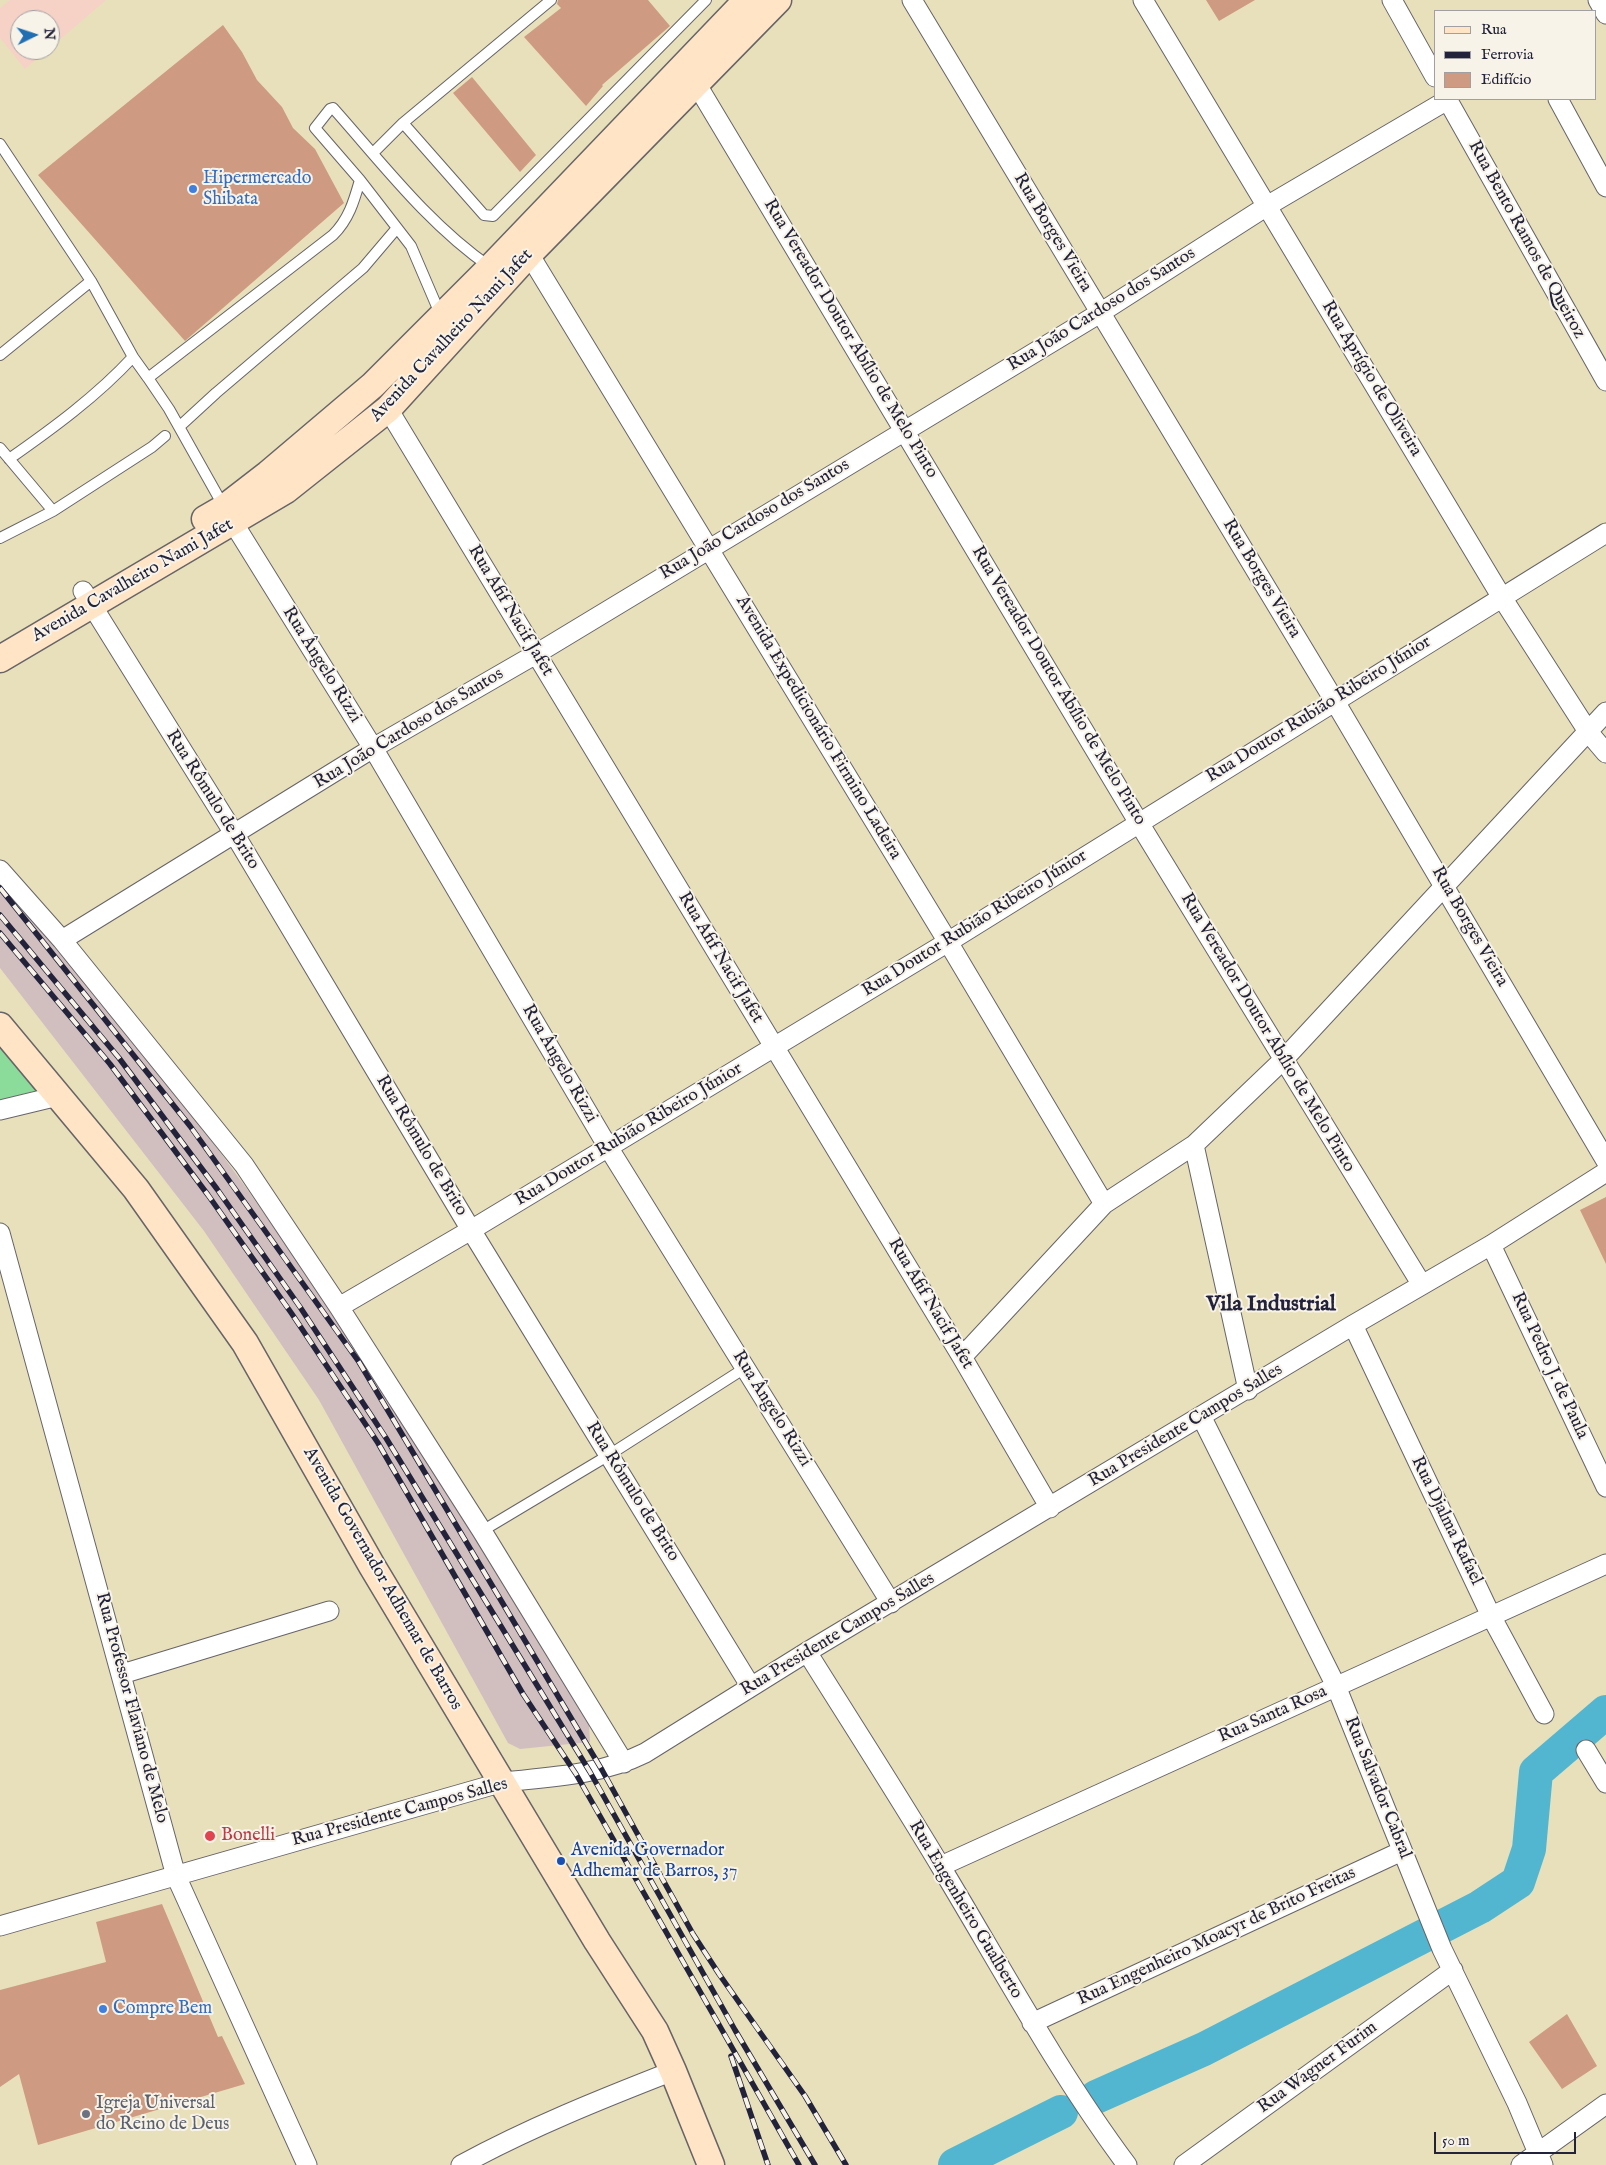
<!DOCTYPE html>
<meta charset="utf-8">
<style>
body{margin:0}
#map{position:relative;width:1606px;height:2165px;overflow:hidden;background:#e8e0bb;font-family:"IM FELL English",serif}
canvas{display:block}
.legend{position:absolute;left:1434px;top:10px;width:162px;height:90px;box-sizing:border-box;background:#f7f3e8;border:1px solid #a29fa3;margin:0;padding:6px 9px;list-style:none;font-size:15px;color:#22223b}
.legend li{display:flex;align-items:center;gap:10px;height:25px}
.legend b{width:25px;border:1px solid #a29fa3}
.north{position:absolute;left:10px;top:10px;width:50px;height:50px;box-sizing:border-box;background:#f7f3e8;border:1px solid #a29fa3;border-radius:50%;rotate:86deg;font-size:14px;font-weight:700;line-height:20px;text-align:center;color:#22223b}
.north::after{content:'';display:block;margin:auto;width:18px;height:22px;background:#1f6fb2;clip-path:polygon(50% 0,100% 100%,50% 72%,0 100%)}
.scale{position:absolute;left:1434px;top:2132px;width:142px;height:22px;box-sizing:border-box;border:2px solid #22223b;border-top:0;padding-left:6px;font-size:15px;line-height:18px;white-space:nowrap;color:#22223b;-webkit-text-stroke:4px #f7f3e8;paint-order:stroke}
</style>
<div id="map">
<canvas width="1606" height="2165"></canvas>
<ul class="legend">
<li><b style="height:6px;background:#ffe4c6"></b>Rua</li>
<li><b style="height:6px;background:#22223b"></b>Ferrovia</li>
<li><b style="height:14px;background:#ce9b82"></b>Edifício</li>
</ul>
<div class="north">N</div>
<div class="scale">50 m</div>
</div>
<script>
const ctx = document.querySelector('canvas').getContext('2d');
ctx.lineJoin = 'round';
function fillPath(path, color) { ctx.fillStyle = color; ctx.fill(path, 'evenodd'); }
function strokePath(path, color, width, dash) { ctx.strokeStyle = color; ctx.lineWidth = width; ctx.lineCap = dash ? 'butt' : 'round'; ctx.setLineDash(dash || []); ctx.stroke(path); }
function drawText(font, color, halo, rows, align = 'center') {
  ctx.font = font + ' "IM FELL English",serif'; ctx.lineWidth = 4; ctx.setLineDash([]); ctx.textBaseline = 'middle'; ctx.strokeStyle = halo; ctx.fillStyle = color; for (const [text, x, y, turn = 0] of rows) {
    ctx.save(); ctx.translate(x, y); ctx.rotate((+turn || 0) * Math.PI / 180); ctx.textAlign = isNaN(turn) ? turn : align; if (halo) ctx.strokeText(text, 0, 0); ctx.fillText(text, 0, 0); ctx.restore();
  }
}
fillPath(new Path2D(`
 M10,0H106L50,48V20H20V50H47L25,69L0,38V8Z`), '#f6d1c6');
fillPath(new Path2D(`
 M0,880L184,1103L247,1189L358,1348L409,1428L589,1724L590,1742L520,1749L508,1743L319,1400L204,1231L0,968Z`), '#d1bfbf');
fillPath(new Path2D(`
 M0,1045L38,1090L0,1100Z`), '#8bdb9b');
strokePath(new Path2D(`
 M1096,2097L1204,2049L1480,1907L1518,1882L1529,1849L1536,1772L1606,1712
 M955,2165L1061,2112`), '#52b6d0', 34);
fillPath(new Path2D(`
 M558,0H648L670,26L602,85L603,86L586,106L524,37L561,8L557,4Z
 M1206,0H1255L1219,21Z
 M223,25L242,52L257,80L282,107L293,128L315,149L344,203L185,341L38,175Z
 M472,77L536,155L520,172L453,93Z
 M1606,1197V1264L1580,1210Z
 M162,1904L218,2037L222,2036L245,2084L38,2145L19,2074L0,2087V1990L106,1962L96,1922Z
 M1567,2014L1597,2066L1562,2089L1529,2042Z`), '#ce9b82');
const service = new Path2D(`
 M403,123L484,215L493,216L706,0
 M0,144L91,281L133,357L148,378
 M373,153L403,123L551,0
 M441,316L411,246L360,180L315,128L330,109L333,108C382,163 428,224 490,267
 M0,355L91,281
 M179,427L216,393L363,268L397,228
 M0,448L53,511
 M9,459C52,429 97,396 133,357
 M224,507L169,409L148,378L333,235C349,219 354,201 360,180
 M0,538L53,511L152,447L165,436
 M482,1531L609,1455L745,1368`);
const minor = new Path2D(`
 M912,0L1334,700L1606,1161
 M1143,0L1501,596L1589,733L1606,753
 M1392,0L1435,77
 M1598,0L1606,14
 M697,85L1139,823L1422,1285
 M1447,99L1606,381
 M1558,99L1606,187
 M521,247L529,254L948,942L1104,1204
 M388,409L962,1357L1050,1508
 M226,511L373,748L608,1147L891,1603
 M83,591L235,835L471,1230L751,1687
 M0,870L62,940L244,1165L339,1307L482,1531L624,1763
 M62,940L373,748L536,654L1100,313L1267,206L1449,99
 M0,1110L58,1096
 M1194,1145L1248,1390
 M0,1233L176,1876L307,2165
 M1491,1245L1606,1487
 M339,1307L471,1230L948,942L1606,533
 M1353,1325L1491,1616L1544,1714
 M962,1357L1104,1204L1194,1145L1283,1060L1606,712
 M1201,1416L1336,1686L1442,1949L1517,2103L1543,2165
 M807,1652C852,1724 898,1795 941,1867C1002,1968 1057,2071 1127,2165
 M122,1674L329,1611
 M1586,1750L1606,1783
 M941,1866L1606,1564
 M0,1926L503,1782C551,1777 601,1775 645,1753L807,1652L1353,1325L1491,1245L1606,1172
 M1032,2023L1402,1851
 M461,2165C529,2128 601,2099 673,2071
 M1184,2165L1453,1970
 M1521,2165L1606,2104`);
const secondary = new Path2D(`
 M205,519L224,508L268,474L373,385L491,267L747,0
 M0,659L286,490L388,409L529,254L778,0
 M0,1026L136,1189L245,1343L372,1566L597,1941L655,2031L673,2071L711,2165`);
strokePath(service, '#676468', 12);
strokePath(minor, '#676468', 21);
strokePath(secondary, '#676468', 29);
strokePath(service, '#fff', 10);
strokePath(minor, '#fff', 19);
strokePath(secondary, '#ffe4c6', 26);
const rail = new Path2D(`
 M0,888L190,1126L359,1362L602,1770L693,1934L719,1974L805,2096L846,2165
 M0,915L119,1058L217,1189L300,1307L386,1438L590,1772L735,2030L815,2165
 M0,933L110,1064L208,1195L292,1314L378,1443L523,1694L576,1774L799,2165
 M731,2056L768,2165`);
strokePath(rail, '#22223b', 5.5);
strokePath(rail, '#f7f3e8', 4, [11]);
for (const [x, y, r, color] of [
 [193,189,5,"#3f7fe0"],
 [210,1836,6,"#e0444e"],
 [561,1861,5,"#1a4fb4"],
 [103,2009,5,"#3f7fe0"],
 [86,2114,5,"#6b7280"]
]) { const dot = new Path2D(); dot.arc(x, y, r, 0, 2 * Math.PI); ctx.fillStyle = color; ctx.fill(dot); strokePath(dot, '#f7f3e8', 2); }
drawText('18px', '#366cbe', '#f7f3e8', [
 ["Hipermercado",203,179],
 ["Shibata",203,200],
 ["Compre Bem",113,2009]
], 'left');
drawText('18px', '#22223b', '#f7f3e8', [
 ["Rua Borges Vieira",1052,233,59],
 ["Rua Bento Ramos de Queiroz",1526,240,61],
 ["Rua João Cardoso dos Santos",1102,310,-32],
 ["Avenida Cavalheiro Nami Jafet",452,336,-47],
 ["Rua Vereador Doutor Abílio de Melo Pinto",850,339,59],
 ["Rua Aprígio de Oliveira",1371,379,59],
 ["Rua João Cardoso dos Santos",755,520,-31],
 ["Rua Borges Vieira",1261,579,59],
 ["Avenida Cavalheiro Nami Jafet",133,581,-30],
 ["Rua Afif Nacif Jafet",510,611,59],
 ["Rua Ângelo Rizzi",321,665,58],
 ["Rua Vereador Doutor Abílio de Melo Pinto",1058,686,59],
 ["Rua Doutor Rubião Ribeiro Júnior",1319,710,-32],
 ["Avenida Expedicionário Firmino Ladeira",818,728,59],
 ["Rua João Cardoso dos Santos",409,729,-31],
 ["Rua Rômulo de Brito",212,800,58],
 ["Rua Doutor Rubião Ribeiro Júnior",975,924,-32],
 ["Rua Borges Vieira",1469,927,60],
 ["Rua Afif Nacif Jafet",720,958,59],
 ["Rua Vereador Doutor Abílio de Melo Pinto",1267,1033,59],
 ["Rua Ângelo Rizzi",559,1064,60],
 ["Rua Doutor Rubião Ribeiro Júnior",629,1135,-31],
 ["Rua Rômulo de Brito",421,1146,59],
 ["Rua Afif Nacif Jafet",930,1304,59],
 ["Rua Pedro J. de Paula",1549,1366,65],
 ["Rua Ângelo Rizzi",771,1409,58],
 ["Rua Presidente Campos Salles",1186,1426,-31],
 ["Rua Rômulo de Brito",632,1492,58],
 ["Rua Djalma Rafael",1446,1521,64],
 ["Avenida Governador Adhemar de Barros",382,1579,60],
 ["Rua Presidente Campos Salles",838,1635,-31],
 ["Rua Professor Flaviano de Melo",131,1708,75],
 ["Rua Santa Rosa",1273,1715,-24],
 ["Rua Salvador Cabral",1377,1788,68],
 ["Rua Presidente Campos Salles",400,1813,-15],
 ["Rua Engenheiro Gualberto",965,1910,59],
 ["Rua Engenheiro Moacyr de Brito Freitas",1217,1937,-25],
 ["Rua Wagner Furim",1318,2068,-36]
]);
drawText('18px', '#be3a42', '#f7f3e8', [
 ["Bonelli",221,1836]
], 'left');
drawText('18px', '#164399', '#f7f3e8', [
 ["Avenida Governador",571,1851],
 ["Adhemar de Barros, 37",571,1872]
], 'left');
drawText('18px', '#5b616d', '#f7f3e8', [
 ["Igreja Universal",96,2104],
 ["do Reino de Deus",96,2125]
], 'left');
drawText('bold 22px', '#22223b', '#f7f3e8', [
 ["Vila Industrial",1271,1305]
]);
</script>
